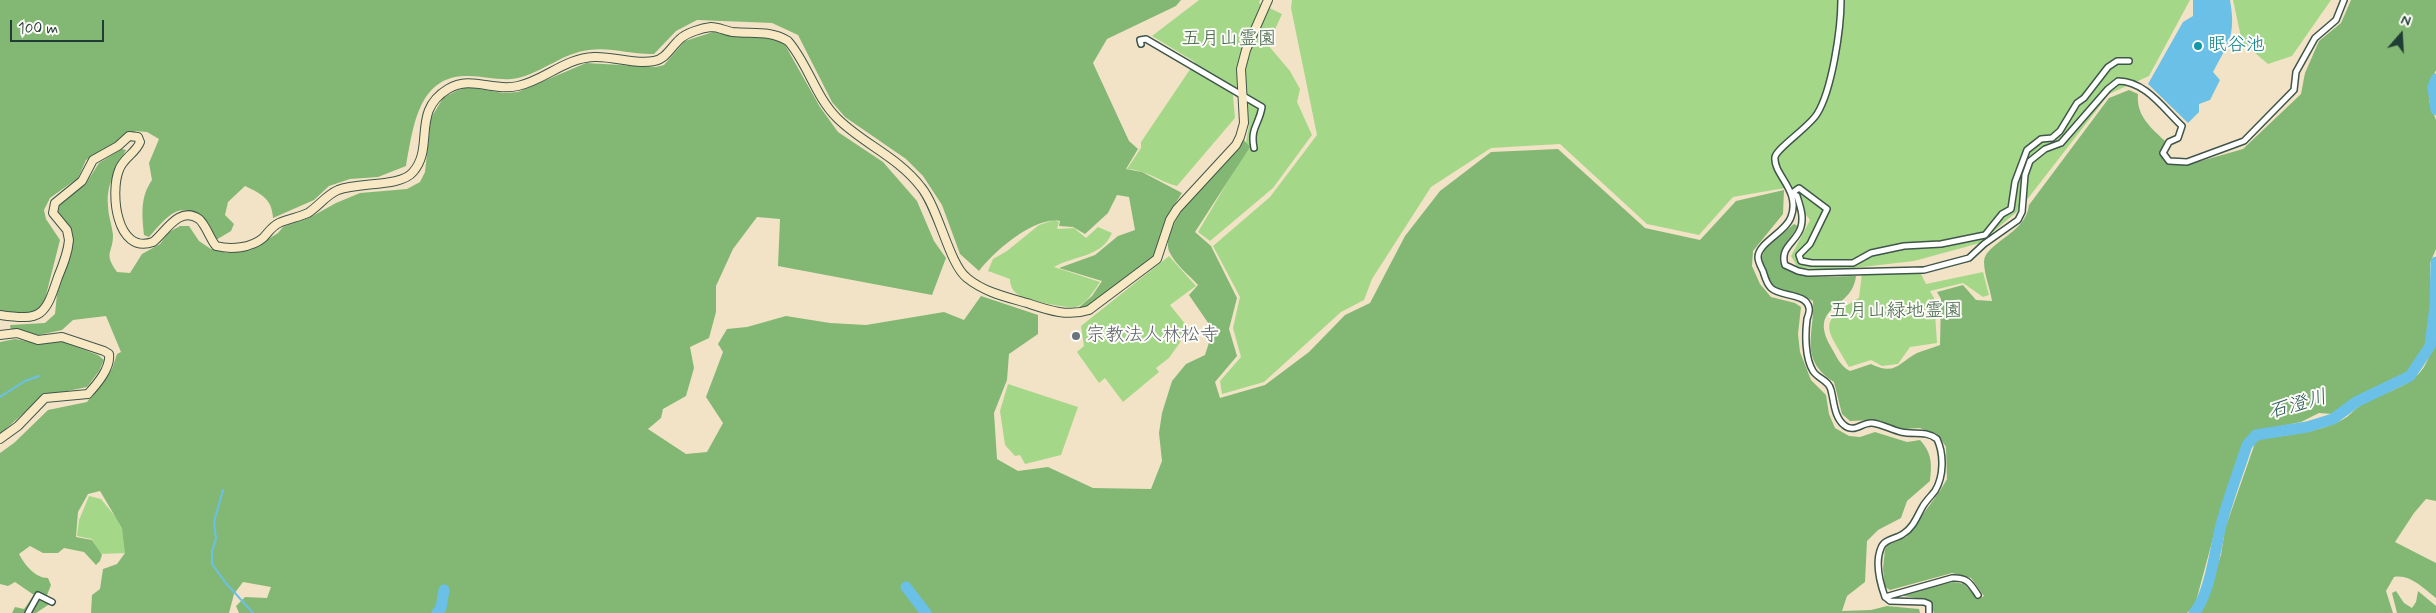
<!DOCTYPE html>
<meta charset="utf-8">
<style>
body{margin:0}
#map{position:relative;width:2436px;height:613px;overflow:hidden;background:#f2e3c7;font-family:Mynerve,sans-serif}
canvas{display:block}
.north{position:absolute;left:2376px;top:10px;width:50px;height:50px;-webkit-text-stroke:4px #fdfcf7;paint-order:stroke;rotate:19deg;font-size:14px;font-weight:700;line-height:20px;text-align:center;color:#1f3d34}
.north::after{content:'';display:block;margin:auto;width:18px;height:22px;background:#1f3d34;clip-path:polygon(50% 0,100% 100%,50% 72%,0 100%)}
.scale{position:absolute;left:10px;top:20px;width:94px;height:22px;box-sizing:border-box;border:2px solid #1f3d34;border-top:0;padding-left:6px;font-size:15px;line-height:18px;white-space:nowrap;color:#1f3d34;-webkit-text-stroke:4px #fdfcf7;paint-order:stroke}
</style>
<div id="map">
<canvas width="2436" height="613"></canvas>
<div class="north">N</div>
<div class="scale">100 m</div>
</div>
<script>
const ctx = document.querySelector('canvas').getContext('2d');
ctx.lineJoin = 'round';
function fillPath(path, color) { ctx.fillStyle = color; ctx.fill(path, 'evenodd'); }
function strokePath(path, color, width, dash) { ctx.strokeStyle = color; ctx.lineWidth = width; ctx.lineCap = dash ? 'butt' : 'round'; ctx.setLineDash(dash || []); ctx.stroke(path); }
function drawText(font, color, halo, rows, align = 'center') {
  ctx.font = font + ' Mynerve,"Klee One",sans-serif'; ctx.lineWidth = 4; ctx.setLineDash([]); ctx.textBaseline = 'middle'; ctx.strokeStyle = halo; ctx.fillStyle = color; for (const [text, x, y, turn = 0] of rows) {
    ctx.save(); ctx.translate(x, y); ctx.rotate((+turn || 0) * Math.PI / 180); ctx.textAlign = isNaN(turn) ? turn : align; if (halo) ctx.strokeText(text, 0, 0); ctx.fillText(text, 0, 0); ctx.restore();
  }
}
fillPath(new Path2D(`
 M1199,0H1260L1259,3L1282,14L1268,45L1290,71L1300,89L1297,102L1312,135L1273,188L1210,241L1198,232L1244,154L1249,125L1246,92L1232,85L1235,118L1177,186C1158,181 1147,170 1127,169L1141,148V142L1195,62L1152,36Z
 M1292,0H2190L2149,76L2109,94L2019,210L1980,243L1914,261L1836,270L1798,268L1791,256L1810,220L1785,188L1733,197L1699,235L1647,224L1560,144L1491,148L1431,187L1372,279L1364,300L1341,312L1264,382L1222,394L1220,381L1241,357L1233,328L1240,297L1213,246L1270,197L1317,135L1291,8Z
 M2233,0H2331L2292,56L2268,64L2242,42Z
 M1054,220L1059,222L1057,229L1074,228L1086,238L1098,227L1112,233C1101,258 1075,255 1054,267L1100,282C1094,291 1086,304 1076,307C1068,309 1026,300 1019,295C1013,292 1010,286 1010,279L988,271L993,259L1007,251L1039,225Z
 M1169,256L1196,286L1170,305L1190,330L1179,339L1181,341L1169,358L1156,368L1159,372L1123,402L1105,378L1099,383L1077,352L1084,346L1081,326Z
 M1983,272L1989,295L1983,297L1963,283L1930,291L1934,298L1937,343L1910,347L1898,364L1882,366L1871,360L1849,367C1827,328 1815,323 1859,298L1862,273L1921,274L1926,284Z
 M1008,384L1078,407L1061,455L1025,464L1020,455L1015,456L1005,445L1000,411Z
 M89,496L101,499L124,527L127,553L100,554L92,539L77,536L79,520Z`), '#a4d888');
fillPath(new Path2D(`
 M0,0H1181L1176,6L1107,39L1093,63L1129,141L1138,149L1126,169L1142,172L1182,193L1166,218L1153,258L1090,305L1074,310H1067L1078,308L1092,296L1102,281L1059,268L1095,255L1118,236L1135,230L1129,197L1117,195L1108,213L1085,234L1073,227L1059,226L1060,221C1035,216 994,251 979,271L960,254L942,205L923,176L906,159L845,117L832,102L798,35L772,23L697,20L676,31L654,54C633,55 611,47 589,50C563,53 543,72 518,78C500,82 483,75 465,76C417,77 413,130 406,166L378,177L350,179L329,186L314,200L273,218C272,199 262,194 245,186L228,202L225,215L234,224L231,231L216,240C189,201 180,200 149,237L144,235C142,215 140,197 152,180L149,163L159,139L147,132L136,131L86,160L78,178L50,198L44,210L46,219L60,240L44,303L39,312L30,315L0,311Z
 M2351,0H2436V70L2429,86V101L2436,120V249L2430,263V306L2426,345L2422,353L2407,372L2353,398L2332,414L2319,413L2301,422L2255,431L2243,443L2216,527L2195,605L2187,613H1934L1929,600L1904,596V594L1953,582L1964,584L1978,599L1984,596L1971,578L1952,573L1890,590L1885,587L1883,569L1885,549L1888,545L1906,537L1940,491L1947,479L1946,447L1939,436L1920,428L1904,429L1872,420L1850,421L1842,414L1834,382C1798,359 1815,334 1813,301L1798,293L1779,290L1773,286L1768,280L1761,259L1765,249L1794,224L1798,226C1793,236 1779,248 1780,260C1783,282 1840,276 1856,276C1852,311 1807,304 1831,347C1837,357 1840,366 1850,371L1871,364C1896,376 1898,363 1917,353C1924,350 1933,348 1940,345L1941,299L1937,292L1963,285L1976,300L1992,301C1990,288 1984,274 1984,262C1984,243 2026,234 2029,205L2109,98L2129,90L2138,94C2136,115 2150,127 2165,141L2160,154L2167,164L2187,165L2243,149L2301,94L2305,73L2319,41L2341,23Z
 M713,32L733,36L774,38L785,45L820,107L838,132L883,162L917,201L934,241L946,258L932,295L778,266L780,219L757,217L733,249L716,286V312L709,338L690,347L694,368L686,396L663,409L661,418L648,429L686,454L707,452L723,423L706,397L723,352L718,344L727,329L747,327L786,316L830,323L866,325L944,312L964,320L981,296L1038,315V334L1009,354L1007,380L994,413L997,459L1018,471L1048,467L1093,488L1151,489L1162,461L1159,433L1162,413L1172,381L1186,364L1205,355L1213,330L1189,295L1198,285C1189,275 1175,264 1170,253C1156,225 1225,159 1243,139L1250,147L1195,232L1211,246L1237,298L1229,329L1237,356L1215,382L1220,398L1265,385L1309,352L1345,315L1370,303L1405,236L1440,191L1491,152L1558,149L1645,228L1700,240L1736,201L1784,190L1783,214L1753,251L1752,266L1760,284L1771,297L1795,303L1801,307L1798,334L1800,352L1811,380L1826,395L1829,414L1835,428L1849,436L1860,437L1875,432L1907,442L1920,440C1932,453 1932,464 1930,481L1907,501L1901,518L1878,530L1867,541L1865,582L1847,596L1842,611L1871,610L1887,606L1919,609L1920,613H239L236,606L245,597L267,598L271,587L243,582L234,594L229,613H91L92,595L100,589L103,569L117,564L125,553L122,528L100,491L88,494L78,512L76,537L92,540L102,555L100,561L96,565L84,552L64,548L58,553H43L30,546L19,554C25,565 35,578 48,578L51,585L47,595L51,603L36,613H12L15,607L24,609L34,595L15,582L8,586L0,584V453L14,443L48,410L87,402L112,369L117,354L121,352L106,316L73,320L62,330L39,335L15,329L11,331L10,325L45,323L55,314L57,294L72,245L57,210L62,201L85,185L99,163L122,149L126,150C117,169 106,183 108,205C108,215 112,225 113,235C113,254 103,252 117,272L130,273L142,254L160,244L169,232L180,226H189L199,241L211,249L227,253L251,250L278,233L283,227L311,217L336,203L360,193L407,189L420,182L425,172L431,118L443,98L456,91L468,87L503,93L518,92L586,63L656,67L664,65L685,41Z
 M2436,326V501L2426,499L2414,513L2395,542L2436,563V598C2423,588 2410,574 2394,577L2386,591L2393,613H2199L2202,609L2221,555L2225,529L2255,443L2260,439C2287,435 2317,433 2342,420C2350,416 2355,408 2363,404C2409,381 2428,385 2436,326Z
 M15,339L42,344L58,340L98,355L104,360L99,371L87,387L43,396L0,434V342Z
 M2396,591L2404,603L2412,608L2416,602L2418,591L2436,606V613H2397L2392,593Z`), '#83b874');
fillPath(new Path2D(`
 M2193,0H2230C2236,35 2229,42 2213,72L2220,80L2210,100L2199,104V112L2188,123L2148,84L2183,22L2193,16Z`), '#6ac0e6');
strokePath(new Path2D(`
 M0,397L25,381L39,376
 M223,490L214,522L216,539L212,551V564L225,582L253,613`), '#6ac0e6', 2);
strokePath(new Path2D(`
 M2436,79L2433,87L2436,110
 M906,587L926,613
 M437,613L441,608L444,590
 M2194,613C2209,596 2215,552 2220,529C2227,501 2238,473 2247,445L2256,435L2307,427L2333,419L2356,402L2410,376L2430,346L2435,306L2436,262`), '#6ac0e6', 11);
const street = new Path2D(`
 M1841,0C1841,29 1832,90 1817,114C1809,127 1777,148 1775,157C1773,175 1801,190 1791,217C1786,232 1758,243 1758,257C1758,262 1761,267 1763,271C1765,277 1766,283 1771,288C1780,297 1807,293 1809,308C1810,311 1808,316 1807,319C1805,335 1805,358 1813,371C1818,379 1829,380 1831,390C1834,401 1834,417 1844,425C1854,434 1862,422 1872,423C1882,424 1892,430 1901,432C1915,435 1925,430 1937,439C1944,454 1944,476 1935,491C1931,496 1926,501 1923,506C1917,516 1914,527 1903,534C1896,539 1884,539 1881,548C1875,562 1880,583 1885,597L1890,601L1924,602L1929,604V613
 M1141,44L1140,40L1146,39L1262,107C1259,125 1250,128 1254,148
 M2129,61H2117L2108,67L2084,98L2077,103L2060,131L2052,138L2041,139L2027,150L2015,182L2011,209L2002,214L1985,235L1941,244L1904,246L1871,253L1853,263H1812L1801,261L1799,255L1810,244L1827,209L1799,188L1792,193L1797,196C1800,206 1804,216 1801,227C1797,242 1779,247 1785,265L1798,271L1808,273L1924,270L1969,258L1984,244L2018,220L2022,212L2025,175L2030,161L2045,149L2061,143L2108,89L2118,81C2145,81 2163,108 2182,126L2178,138L2169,142L2163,153L2169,161L2187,162L2244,141L2294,90L2296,72L2315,38L2336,20L2344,0
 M1885,597L1952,578C1967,577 1970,583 1978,595
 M28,613L38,595L52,602`);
const secondary = new Path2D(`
 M0,315C42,321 45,316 58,277C63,265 68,253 69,240L67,230L53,213L55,203L82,181L93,160L118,146L129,136L138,137L140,142C136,153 123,158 119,170C110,192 116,255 153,242C165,233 179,205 199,219C206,225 210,239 216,246C231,250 251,248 263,238C268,233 272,226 279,223C288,219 299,217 308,213C319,206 326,195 338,190C359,182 401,187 413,172C435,147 411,111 448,89C471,75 493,92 518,86C545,80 565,58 594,57C614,56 635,65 654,61C666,59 671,47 680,39C686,33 702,28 711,27C718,27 726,31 733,32C753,34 770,30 788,41C808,64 815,96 837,118C863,144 897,156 921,187C939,209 949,264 967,278C984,292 1006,297 1027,303C1048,310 1067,317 1089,310L1157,259L1170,220L1177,209L1236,145L1240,137L1244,123L1241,69L1246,50L1268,0
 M0,335L17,333L38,340L62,337L104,351L109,354C111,368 97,384 88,394L45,398L18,426L0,439`);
strokePath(street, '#3f564a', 8);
strokePath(secondary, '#3f564a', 10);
strokePath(street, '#fff', 5);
strokePath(secondary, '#f8e8c3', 8);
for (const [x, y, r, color] of [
 [2198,46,5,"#0f9aa8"],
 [1076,336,5,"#6b7280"]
]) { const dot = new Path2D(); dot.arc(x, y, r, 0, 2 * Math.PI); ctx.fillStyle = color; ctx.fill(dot); strokePath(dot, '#fdfcf7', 2); }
drawText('19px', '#406449', '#fdfcf7', [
 ["五月山霊園",1229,40],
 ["五月山緑地霊園",1896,312]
]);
drawText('19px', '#0d838f', '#fdfcf7', [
 ["眠谷池",2208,46]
], 'left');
drawText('19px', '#5b616d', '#fdfcf7', [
 ["宗教法人林松寺",1086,336]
], 'left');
drawText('italic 20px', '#325e60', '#fdfcf7', [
 ["石澄川",2298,406,-16]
]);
</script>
